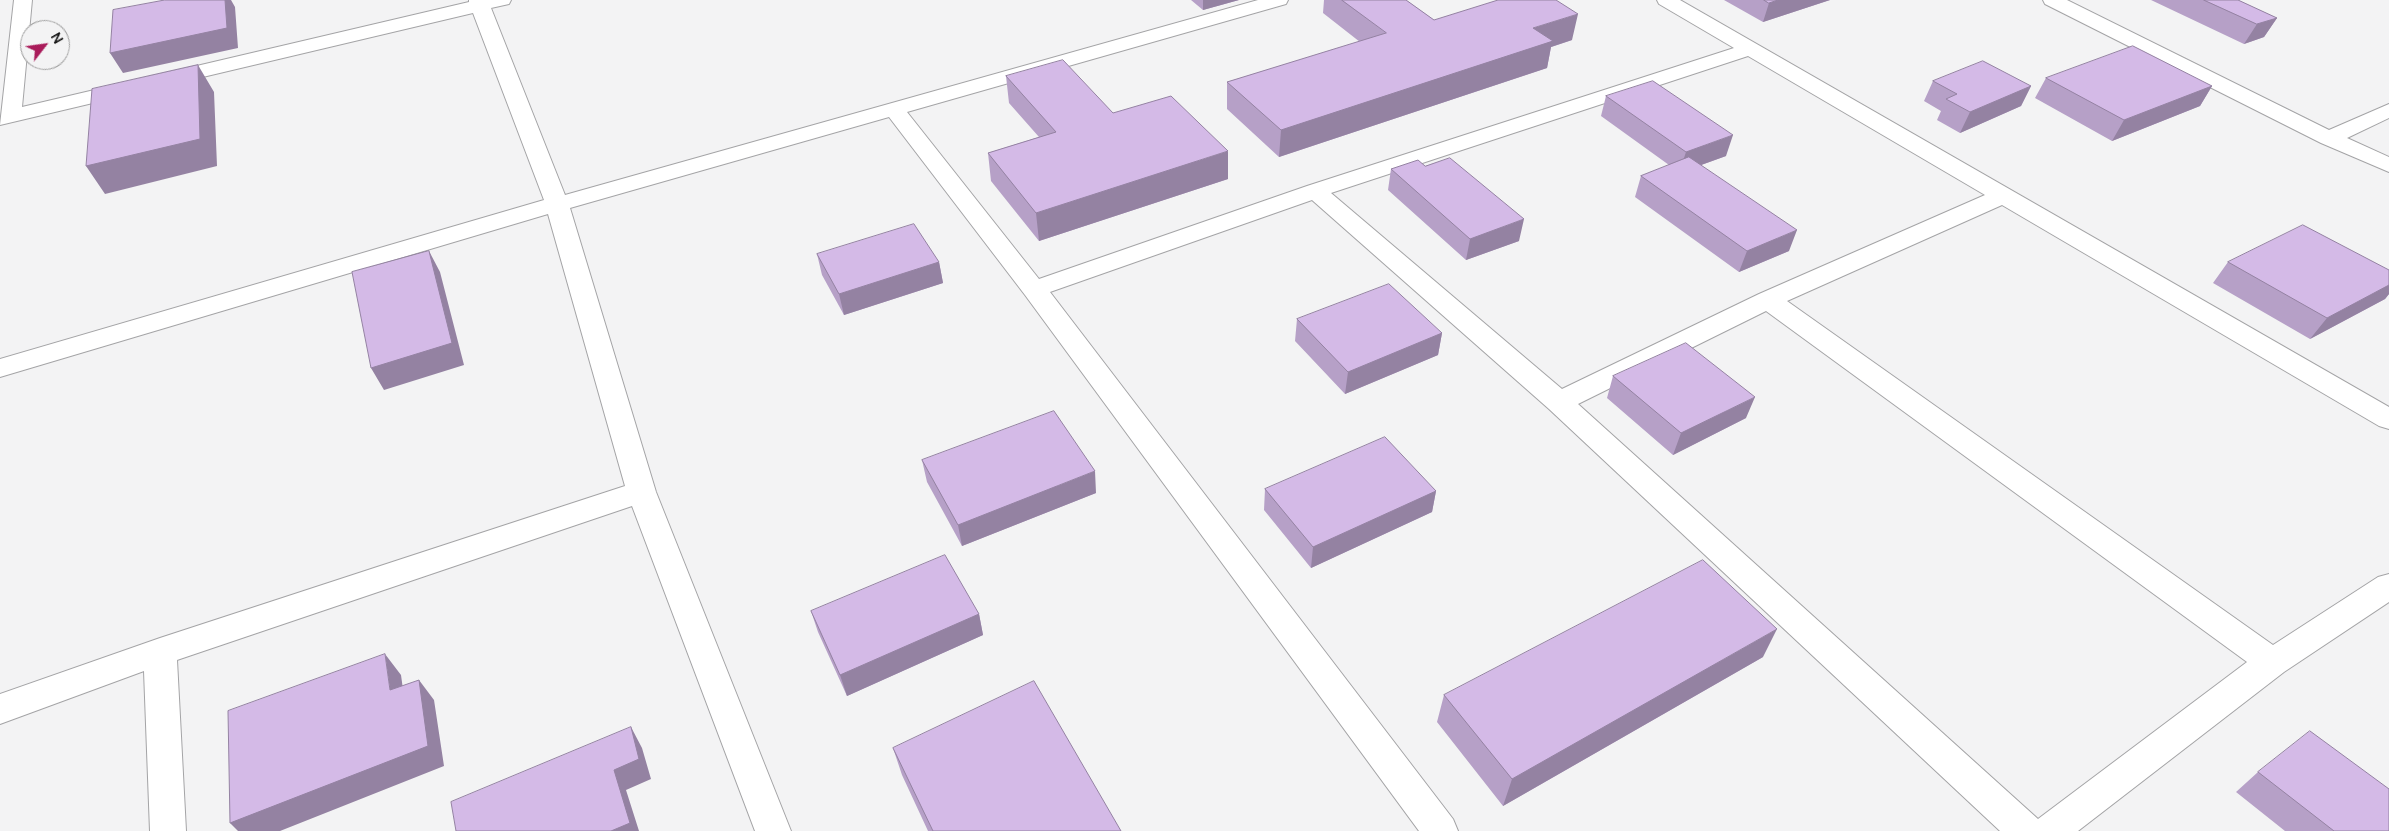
<!DOCTYPE html>
<style>
body{margin:0}
#map{position:relative;width:2389px;height:831px;overflow:hidden;background:#f3f3f4;font-family:Manrope,sans-serif}
canvas{display:block}
.north{position:absolute;left:20px;top:20px;width:50px;height:50px;box-sizing:border-box;background:#f3f3f4;border:1px solid #9b9b9b;border-radius:50%;rotate:60deg;font-size:14px;font-weight:700;line-height:20px;text-align:center;color:#161616}
.north::after{content:'';display:block;margin:auto;width:18px;height:22px;background:#a91b5a;clip-path:polygon(50% 0,100% 100%,50% 72%,0 100%)}
</style>
<div id="map">
<canvas width="2389" height="831"></canvas>
<div class="north">N</div>
</div>
<script>
const ctx = document.querySelector('canvas').getContext('2d');
ctx.lineJoin = 'round';
function strokePath(path, color, width, dash) { ctx.strokeStyle = color; ctx.lineWidth = width; ctx.lineCap = dash ? 'butt' : 'round'; ctx.setLineDash(dash || []); ctx.stroke(path); }
function fillPath(path, color) { ctx.fillStyle = color; ctx.fill(path, 'evenodd'); }
const minor = new Path2D(`
 M14,0H32L22,107L469,2V0H511L509,4L491,8L565,195L1258,0H1288L1286,4L907,112L1039,279L1307,186L1734,48L1659,4L1657,0H1680L2389,407V429L2379,426L2002,205L1787,301L2273,645L2378,577L2389,574V602L2284,672L2078,831H2000L1549,409L1312,200L1050,292L1453,819L1458,831H1419L1025,295L889,117L570,208L656,492L791,831H755L632,506L177,660L186,831H150L144,671L0,724V694L160,638L625,486L548,214L0,377V359L544,200L473,13L0,125ZM1748,56L1985,195L1759,294L1562,389L1331,193ZM1766,311L2247,662L2038,819L1578,404Z
 M2043,0H2067L2329,130L2389,104V118L2347,138L2389,157V172L2321,143L2045,4Z`);
strokePath(minor, '#a4a4a6', 2);
fillPath(minor, '#fff');
fillPath(new Path2D(`
 M1191,0H1239L1203,10Z
 M1324,0H1406L1434,20L1572,40L1551,47L1547,68L1279,157L1227,109V82L1360,42L1323,13Z
 M1724,0H1830L1763,22Z
 M2151,0H2238L2277,18L2264,37L2244,44Z
 M1006,76L1113,113L1228,179L1039,241L991,181L988,153L1039,137L1009,103Z
 M2046,78L2212,86L2200,106L2112,141L2035,98Z
 M1933,81L2031,86L2021,106L1960,133L1937,120L1941,111L1924,101Z
 M1606,96L1726,156L1701,165L1789,251L1739,272L1635,197L1641,176L1669,165L1601,116Z
 M1425,166L1519,241L1466,260L1388,190L1391,169Z
 M817,254L939,262L943,283L844,315L822,275Z
 M2228,262L2389,270V294L2385,299L2310,339L2213,283Z
 M1297,319L1442,333L1438,355L1345,394L1295,341Z
 M1613,376L1746,418L1673,455L1607,398Z
 M922,460L1096,493L962,546L927,482Z
 M1265,489L1436,491L1432,512L1311,568L1264,510Z
 M811,611L979,614L983,635L847,696L818,632Z
 M1763,657L1503,806L1437,722L1444,695Z
 M893,748L1121,831H928L902,775Z
 M2258,772L2389,831H2285L2236,792Z`), '#b6a0c7');
fillPath(new Path2D(`
 M225,0H231L235,7L238,48L123,73L110,53Z
 M1203,0H1239L1203,10Z
 M1778,0H1830L1763,22L1769,3Z
 M1578,14L1572,40L1551,47L1547,68L1279,157L1281,130L1533,28Z
 M2277,18L2264,37L2244,44L2257,24Z
 M198,65L214,92L217,166L105,194L86,166Z
 M2031,86L2021,106L1960,133L1970,112Z
 M2212,86L2200,106L2112,141L2124,120Z
 M1733,135L1726,156L1679,173L1686,152Z
 M1228,151V179L1039,241L1036,213Z
 M1524,219L1519,241L1466,260L1470,239Z
 M1797,230L1789,251L1739,272L1747,251Z
 M429,251L440,272L464,365L384,390L371,368Z
 M939,262L943,283L844,315L839,294Z
 M2389,285V294L2385,299L2310,339L2327,318Z
 M1442,333L1438,355L1345,394L1348,372Z
 M1755,397L1746,418L1673,455L1681,433Z
 M1095,471L1096,493L962,546L958,525Z
 M1436,491L1432,512L1311,568L1313,547Z
 M979,614L983,635L847,696L840,675Z
 M1777,629L1763,657L1503,806L1512,779Z
 M385,654L401,675L406,711L390,690Z
 M419,680L434,700L444,766L280,831H238L230,823Z
 M631,727L642,748L651,779L626,790L639,831H611L614,770Z`), '#9482a2');
const building = new Path2D(`
 M165,0H225L227,28L110,53L113,10Z
 M1342,0H1406L1434,20L1498,0H1556L1578,14L1533,28L1553,41L1281,130L1227,82L1386,33Z
 M1764,0H1778L1769,3Z
 M2204,0H2238L2277,18L2257,24Z
 M2133,46L2212,86L2124,120L2046,78Z
 M1063,60L1113,113L1171,96L1228,151L1036,213L988,153L1056,132L1006,76Z
 M1983,61L2031,86L1970,112L1946,99L1957,94L1933,81Z
 M198,65L200,139L86,166L92,89Z
 M1653,81L1733,135L1686,152L1606,96Z
 M1689,157L1797,230L1747,251L1641,176Z
 M1450,158L1524,219L1470,239L1391,169L1418,160L1425,166Z
 M914,224L939,262L839,294L817,254Z
 M2303,225L2389,270V285L2327,318L2228,262Z
 M429,251L452,343L371,368L352,272Z
 M1389,284L1442,333L1348,372L1297,319Z
 M1686,343L1755,397L1681,433L1613,376Z
 M1054,411L1095,471L958,525L922,460Z
 M1385,437L1436,491L1313,547L1265,489Z
 M945,555L979,614L840,675L811,611Z
 M1703,560L1777,629L1512,779L1444,695Z
 M385,654L390,690L419,680L428,746L230,823L228,711Z
 M1034,681L1121,831H933L893,748Z
 M631,727L639,759L614,770L630,823L611,831H456L451,802Z
 M2310,731L2389,789V831H2334L2258,772Z`);
fillPath(building, '#d4bae7');
strokePath(building, '#9482a2', 1);
</script>
